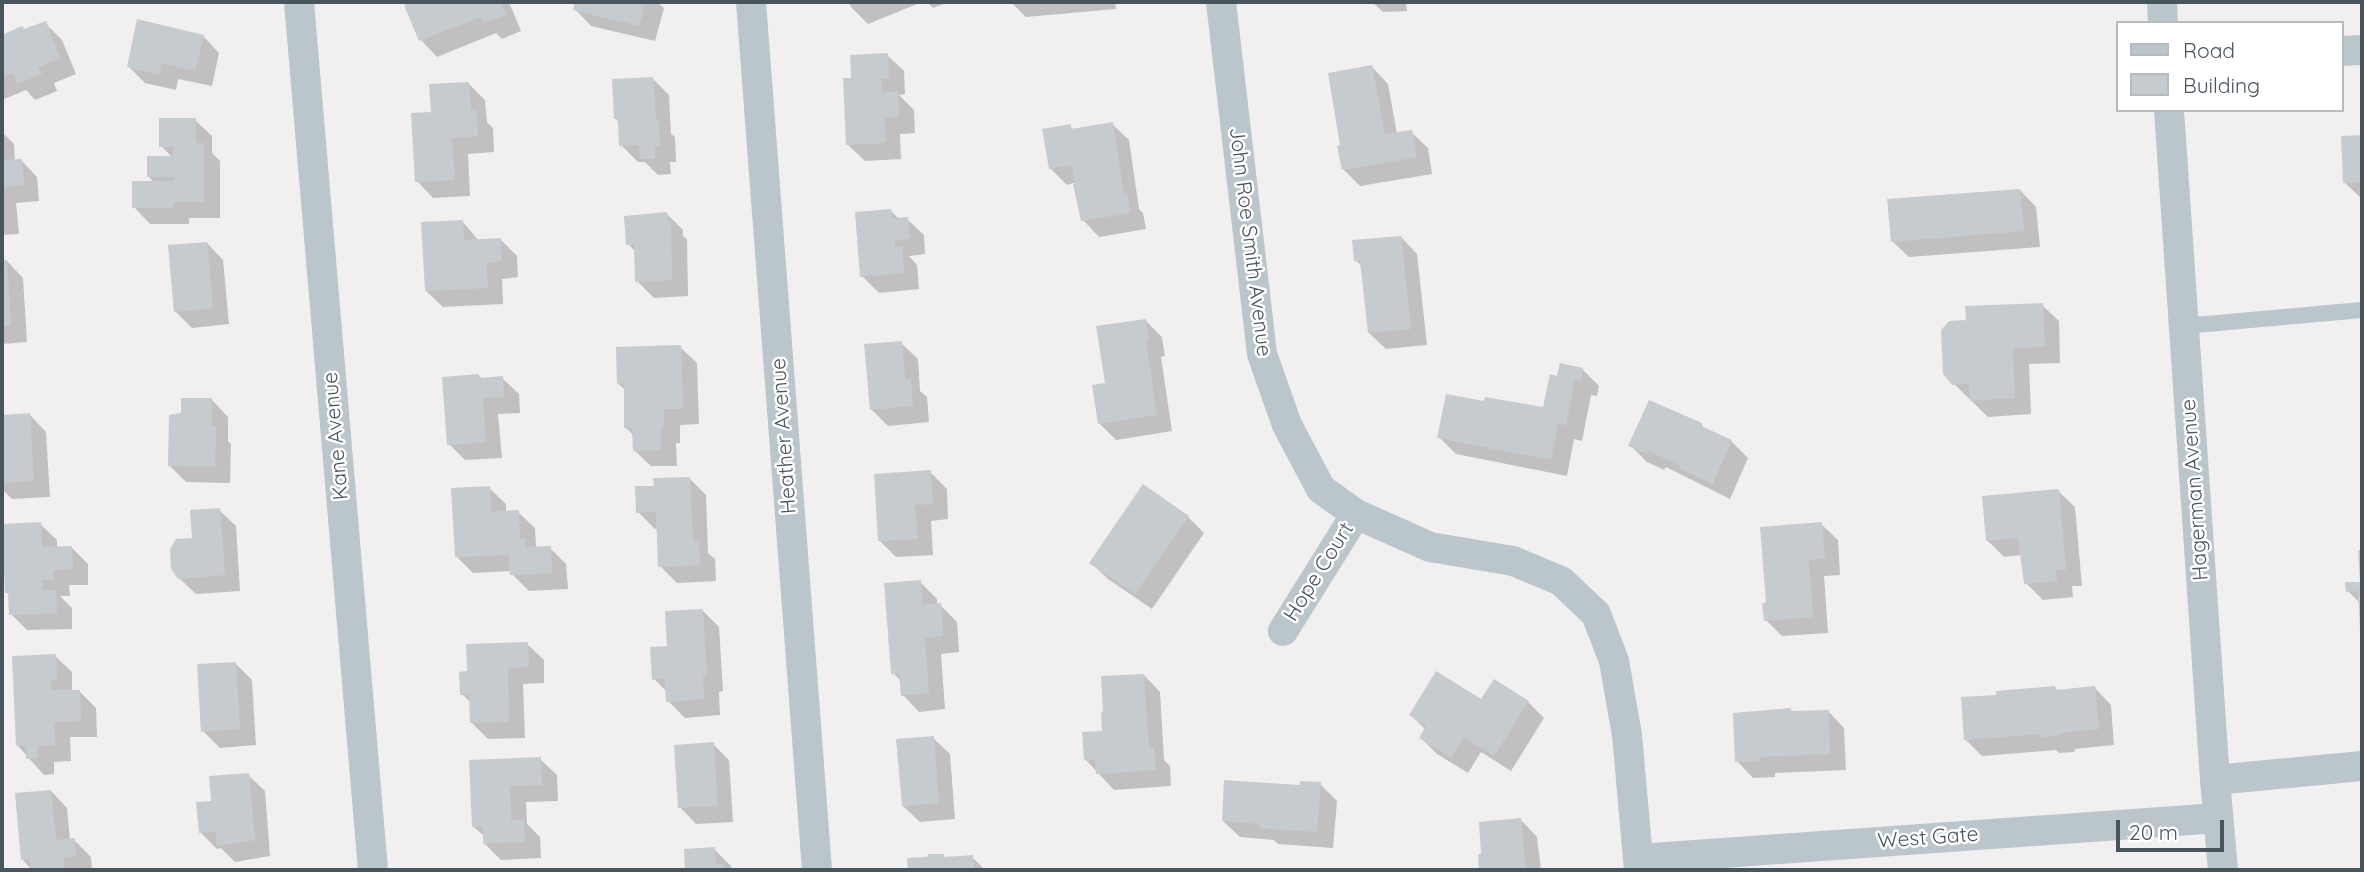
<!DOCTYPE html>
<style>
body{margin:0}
#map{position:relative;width:2364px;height:872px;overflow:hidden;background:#f2eff0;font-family:Quicksand,sans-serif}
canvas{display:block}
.frame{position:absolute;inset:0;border:4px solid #48555d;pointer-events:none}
.legend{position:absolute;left:2116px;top:21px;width:228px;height:91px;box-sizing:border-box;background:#fff;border:2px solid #b6bbbe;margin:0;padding:9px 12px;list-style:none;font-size:21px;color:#48555d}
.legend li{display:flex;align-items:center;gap:14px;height:35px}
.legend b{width:35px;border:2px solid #b6bbbe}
.scale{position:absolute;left:2116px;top:820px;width:108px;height:32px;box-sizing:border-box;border:4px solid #48555d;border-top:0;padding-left:9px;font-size:21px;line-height:24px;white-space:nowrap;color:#48555d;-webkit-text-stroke:5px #fff;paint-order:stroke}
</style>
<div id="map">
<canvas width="2364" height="872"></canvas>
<div class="frame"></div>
<ul class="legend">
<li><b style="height:9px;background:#bbc5cc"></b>Road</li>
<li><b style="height:19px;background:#c6cbcf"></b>Building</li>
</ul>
<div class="scale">20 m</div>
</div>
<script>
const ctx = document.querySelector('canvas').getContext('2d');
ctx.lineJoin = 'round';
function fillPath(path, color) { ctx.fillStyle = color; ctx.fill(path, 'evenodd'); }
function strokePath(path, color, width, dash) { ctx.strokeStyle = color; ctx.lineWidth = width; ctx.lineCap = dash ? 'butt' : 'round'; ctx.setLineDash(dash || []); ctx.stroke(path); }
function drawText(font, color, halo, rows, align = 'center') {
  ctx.font = font + ' Quicksand,sans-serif'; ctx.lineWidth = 5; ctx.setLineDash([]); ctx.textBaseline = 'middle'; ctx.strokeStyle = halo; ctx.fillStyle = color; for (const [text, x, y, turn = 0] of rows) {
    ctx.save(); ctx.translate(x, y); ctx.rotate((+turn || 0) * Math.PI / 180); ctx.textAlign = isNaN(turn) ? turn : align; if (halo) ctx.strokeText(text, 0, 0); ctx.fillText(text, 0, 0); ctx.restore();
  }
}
fillPath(new Path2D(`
 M417,2H509L521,31L502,39L496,33L437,57L421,40L407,6Z
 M577,2H657L664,8L655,41L591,26L575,9Z
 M849,2H922L868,24L851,7Z
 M927,2H949L933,8Z
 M1011,2H1115L1116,9L1026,17Z
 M1372,2H1406L1407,11L1383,12Z
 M45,23L62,40L76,74L54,83L57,91L35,100L26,90L2,100V37L22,29L25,31Z
 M203,36L219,53L212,86L178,79L176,90L145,83L128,66Z
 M887,55L904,71L905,94L899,95L914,110L915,133L900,134L901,159L865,161L848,145L853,80Z
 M1372,67L1388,84L1397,134L1411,132L1428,148L1432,174L1360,186L1343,169Z
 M653,79L669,95L671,134L675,137L676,162H670L671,174L658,175L645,162H638L621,145L620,123L615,118Z
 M469,84L485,100L487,122L493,128L494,152L468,154L470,196L433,198L417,181L433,113Z
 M195,120L212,136V153L220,161V218H189V224H150L134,207L155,183L148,176L172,157L161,146Z
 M1112,124L1129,140L1139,209L1143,213L1146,229L1099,237L1083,220L1074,183L1067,185L1050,168L1070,126L1074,130Z
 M2,132L14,144L15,161L21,160L37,177L39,201L16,203L19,234L2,235Z
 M2343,137H2362V199L2345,183Z
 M2020,190L2036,207L2040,247L1909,257L1892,241Z
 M890,210L899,219H907L924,235L925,254L909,256L917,265L919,289L879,293L862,276Z
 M667,214L683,230V236L687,239L688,296L654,298L637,281L636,252L628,244Z
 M463,222L479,241L501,240L517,256L518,277L502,279L503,304L443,307L426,291Z
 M1401,237L1417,254L1427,345L1386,349L1369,333L1363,267L1356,261Z
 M207,243L223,260L229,324L192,328L175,311Z
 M7,261L23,278L27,342L2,344V262Z
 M2042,305L2059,321L2060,363L2029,364L2031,414L1988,417L1953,383L1968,321Z
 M1146,321L1162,337L1165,356L1161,357L1172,431L1116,440L1099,423L1107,385Z
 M901,343L918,359L920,391L927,397L929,422L888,426L871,409Z
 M680,347L697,363L699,424L680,425V443H676L677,466H651L634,450V436L626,428L625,390L618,383Z
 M1582,369L1599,386L1597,396L1591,395L1582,441L1574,439L1567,476L1456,454L1439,437L1545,409L1559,378Z
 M479,376L483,379L502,378L519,394L520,413L498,414L502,458L465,460L449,444Z
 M212,400L228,417V441L231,444L230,483L186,482L170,466L183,415Z
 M30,415L46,432L50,497L12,499L2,489V417Z
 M1701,424L1707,431L1731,441L1748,458L1730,499L1666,467L1664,470L1647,462L1630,445Z
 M930,472L947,489L948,519L931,521L933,555L896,557L880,541Z
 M689,478L706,495L708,553L715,559L716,581L677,583L660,566L658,529H655L638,512L656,487Z
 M489,488L506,504V513L518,512L535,528L536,549L550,548L566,564L568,589L529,591L512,574V571L473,573L456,556Z
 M2058,491L2075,507L2082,586H2072L2073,597L2043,600L2026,583L2022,555L2004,557L1987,540Z
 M219,510L236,526L240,591L196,594L179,578L194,539Z
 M1188,517L1204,533L1152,609L1108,579L1091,563Z
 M40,524L57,540V548L71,547L88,564V585H69L70,596H60L72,608V629L27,630L11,614L10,596L6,592Z
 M1821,524L1838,540L1840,575L1824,576L1828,633L1782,636L1766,620Z
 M2360,552H2362V632L2360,603L2348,591L2362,583Z
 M920,582L937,599V605H940L957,622L959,652L941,654L945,709L919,712L903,695L902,682L893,673Z
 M702,610L719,627L723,691L719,692L720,715L685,718L668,701V693L654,679L669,648Z
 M527,644L544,660V683L523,684L525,738L488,739L472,723L471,703L462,694L468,673Z
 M55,656L72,672V692H80L96,708L97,737H70L71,761L54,762V774L44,775L18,746Z
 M235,663L252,680L256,745L220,748L203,731Z
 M1144,675L1160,692L1164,760L1170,766L1171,786L1114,790L1085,759L1104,732L1105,714Z
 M2054,687L2058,691L2095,688L2111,705L2114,745L2075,749L2074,752L2059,753L2056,750L1982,756L1966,740L1998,696Z
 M1482,702H1528L1544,718L1511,771L1481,752L1468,773L1437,754L1421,738L1426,730L1411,715Z
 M1791,710L1794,713L1828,711L1844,728L1846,770L1775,773V777L1753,778L1737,761Z
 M933,738L950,754L955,819L920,822L903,806Z
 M713,744L729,760L733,822L696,824L680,807Z
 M540,759L557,775L558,801L526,802L527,824L540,837L541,858L501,860L485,844V837L473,826L471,762Z
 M248,775L265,791L270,856L235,862L221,848L217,849L200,832L213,803Z
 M1320,784L1337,801L1333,848L1278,844L1274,840L1240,837L1223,821L1301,787Z
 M51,791L67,808L70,840H74L91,857L92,870H32L23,860Z
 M1521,820L1537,837L1541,870H1481L1479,856Z
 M714,849L731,866V870H687L686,851Z
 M943,856L946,858L972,857L985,870H910L909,860Z`), '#0003');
fillPath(new Path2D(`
 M412,2H501L506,14L484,23L481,17L419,41L404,5Z
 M575,2H645L639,26L573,10Z
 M137,19L204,35L195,71L162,63L159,75L127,67Z
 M46,21L60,58L38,67L42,74L17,84L13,73L2,77V35L22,26L24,29Z
 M888,53L889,78L881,79L882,93L898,91L899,117L885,118L886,143L846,145L843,78H851L850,55Z
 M1372,65L1385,134L1412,130L1417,157L1342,170L1337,146L1340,145L1328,73Z
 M653,77L656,119H659L660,146H654L655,159H640L639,145L619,146L618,119H614L612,79Z
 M469,82L471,111L477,110L478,136L452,138L455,180L415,182L411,113L431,112L429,84Z
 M159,118H196V143H204V202H173V208H132V181H174V177H147V156H173V147H159Z
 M1113,122L1124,195H1128L1130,213L1081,221L1073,184H1075L1072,165L1049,169L1042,129L1071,124V129Z
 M2362,135V182L2343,183L2341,136Z
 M22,159L24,185L2,187V160Z
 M2020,189L2024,231L1891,242L1887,199Z
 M891,209L892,218L908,217L910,239L895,240V247L902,246L904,273L860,277L855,212Z
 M667,212L668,221H671L672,280L635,282L634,245H626L624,216Z
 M463,220L464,240L501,238L502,261L486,263L488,288L425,291L421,222Z
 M1401,236L1411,329L1368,333L1360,261H1354L1352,240Z
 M207,242L213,308L174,312L168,245Z
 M2,260H7L11,326L2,327Z
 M2043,303L2045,347L2013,348L2015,398L1970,401L1969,383L1952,385L1943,374L1941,330L1949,321L1966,320L1965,306Z
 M1146,319L1149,340L1146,341L1157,415L1098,424L1092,385L1105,383L1096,326Z
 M902,341L905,379H911L913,406L870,410L864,344Z
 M681,345L683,409H664V427H661V450L633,451L632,428H624V383L617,384L616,347Z
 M1560,363L1583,368L1581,380L1575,379L1566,425L1558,424L1551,460L1437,438L1446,394L1484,401L1485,397L1543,407L1550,374L1557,376Z
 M479,374V378L503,376L504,397L483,398L486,442L447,445L442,377Z
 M181,398H212V426H216L215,467L168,466L169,415L181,413Z
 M1649,400L1702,423L1701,426L1732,440L1713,484L1680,469L1681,466L1649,451L1647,454L1628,446Z
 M30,413L34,481L2,483V415Z
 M931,470L933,504L915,505L918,539L878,541L874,474Z
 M690,477L693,541H699L700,565L658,567L656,512L636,513L635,486H654L653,478Z
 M1143,484L1189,516L1135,594L1089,563Z
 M490,486L491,512L519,510L520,539L525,538L526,547L551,546L552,573L510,575L509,555L455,557L451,488Z
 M2059,489L2066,570H2056L2057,581L2024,584L2018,538L1986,541L1982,496Z
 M220,508L225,575L178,579L171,569L170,549L176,539L192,538L190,510Z
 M41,522L42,547L72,546L73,569L53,570L54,580H43V591L56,590L57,613L9,615L8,593H5L2,524Z
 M1822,522L1825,559L1809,560L1813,617L1764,621L1762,604L1766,602L1760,527Z
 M2358,550H2362V630H2360L2358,591L2346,592L2345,582H2360Z
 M921,580L923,604L941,603L943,636L925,638L929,693L901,696L899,674H891L884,583Z
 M703,609L707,675L703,676L704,699L666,702L665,678L652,680L650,647L667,646L665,611Z
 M528,642L529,667L508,668L509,722L470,723L469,695H460L459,672L467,671L466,644Z
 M56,654L57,680L51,681L52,690H80L81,721L54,722L55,745L38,746V758L26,759V746H16L12,656Z
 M236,662L240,729L201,732L197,664Z
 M1436,671L1481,699L1494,679L1529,701L1494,756L1464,737L1451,758L1419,738L1426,726L1409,715Z
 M1144,674L1149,748H1154L1156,770L1096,774L1095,760H1084L1082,732L1102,731L1101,712H1103L1101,676Z
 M2055,686L2056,690L2095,686L2099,729L2059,733L2058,736L2040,737L2041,734L1964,740L1961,697L1996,695V691Z
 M1791,708V711L1829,710L1830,754L1760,757V761L1735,762L1733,713Z
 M934,736L939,803L902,806L896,739Z
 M714,742L718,806L678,808L674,745Z
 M541,757L542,785L510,786L511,820L524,819L525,842L483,844V826L472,827L469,760Z
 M249,773L255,840L216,846V832L199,833L196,802L211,801L209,776Z
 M1224,780L1300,785V781L1321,782L1317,832L1259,828L1260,824L1222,821Z
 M51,790L56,840L75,838L76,856L64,857L65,870H31L30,860H21L15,793Z
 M1521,818L1526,870H1479L1478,854H1481L1479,822Z
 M715,847L716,864H724V870H685L684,849Z
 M928,854H944V857L973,855L974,870H908L907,858L927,857Z`), '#c6cbcf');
strokePath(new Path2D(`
 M2184,326L2362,310`), '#bbc5cc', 16);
strokePath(new Path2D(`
 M299,2L373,870
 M751,2L817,870
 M1221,2L1262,354L1287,425L1321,489L1356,514L1430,547L1513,561L1561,581L1596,614L1614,661L1627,735L1639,870
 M2162,2L2163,23
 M2341,51L2362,50
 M2169,110L2215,780L2223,870
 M1283,631L1356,514
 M2215,780L2362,766
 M1638,859L2218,818`), '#bbc5cc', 30);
drawText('21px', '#48555d', '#fff', [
 ["John Roe Smith Avenue",1250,242,83],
 ["Kane Avenue",336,436,-95],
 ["Heather Avenue",784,436,-94],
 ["Hagerman Avenue",2195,490,-94],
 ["Hope Court",1319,572,-58],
 ["West Gate",1928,838,-4]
]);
</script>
